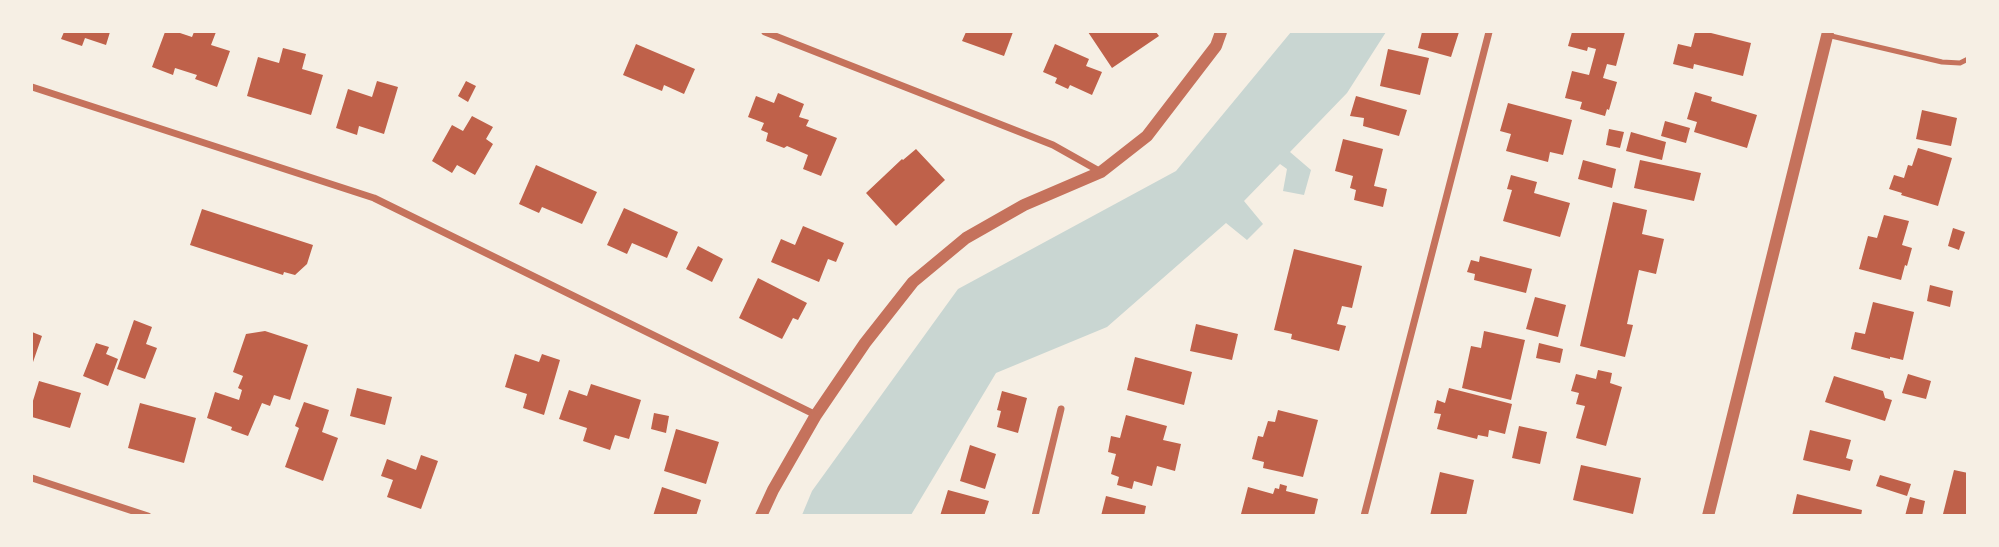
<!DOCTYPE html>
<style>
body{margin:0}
#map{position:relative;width:1999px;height:547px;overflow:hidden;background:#f6efe4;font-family:"Open Sans",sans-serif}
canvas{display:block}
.frame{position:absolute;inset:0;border:33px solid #f6efe4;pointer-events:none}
</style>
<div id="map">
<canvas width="1999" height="547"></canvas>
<div class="frame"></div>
</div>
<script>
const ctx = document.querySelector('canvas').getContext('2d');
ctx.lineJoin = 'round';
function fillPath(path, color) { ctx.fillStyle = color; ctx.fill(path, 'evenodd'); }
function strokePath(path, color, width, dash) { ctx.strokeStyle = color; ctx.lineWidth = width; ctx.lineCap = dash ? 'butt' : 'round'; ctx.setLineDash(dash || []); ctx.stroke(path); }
fillPath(new Path2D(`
 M1291,32H1386L1347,93L1290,152L1311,170L1304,195L1283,191L1287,169L1280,164L1244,201L1263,224L1247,240L1226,223L1107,327L996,373L911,515H802L812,491L958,289L1176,171Z`), '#c9d6d2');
fillPath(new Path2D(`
 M64,32H110L106,45L85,38L82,46L61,39Z
 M165,32H177L192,37L194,32H216L211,45L230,51L217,87L195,79L197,75L175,68L173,75L152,67Z
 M966,32H1013L1004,56L962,41Z
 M1088,32H1156L1159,36L1112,68Z
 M1422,32H1459L1451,57L1418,48Z
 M1572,32H1625L1616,66L1607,64L1603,78L1617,82L1609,110L1607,109L1605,116L1580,109L1582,102L1565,98L1572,71L1589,75L1596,49L1588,47L1587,51L1568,46Z
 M1695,32H1707L1751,43L1743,76L1694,64L1693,69L1673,64L1678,44L1691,47Z
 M636,44L695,69L684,94L664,85L662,91L623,75Z
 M1055,44L1089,59L1086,66L1102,72L1092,95L1070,85L1068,89L1055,83L1057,78L1043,72Z
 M283,48L306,54L302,69L323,75L311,115L247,96L258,57L279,63Z
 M1388,49L1429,58L1420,95L1380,86Z
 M377,81L398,87L384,134L359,126L357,135L336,128L348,89L372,97Z
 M466,81L476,86L468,102L458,96Z
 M1695,92L1712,97L1711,101L1757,115L1747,148L1694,132L1697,122L1687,119Z
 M778,93L804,104L799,117L809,120L806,126L837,138L821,176L803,169L808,155L787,146L784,148L766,141L768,133L761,130L764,123L748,117L756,96L774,103Z
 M1356,96L1407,110L1399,136L1363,126L1364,118L1350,116Z
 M1508,103L1572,120L1563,155L1550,152L1548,162L1506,151L1511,134L1500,131Z
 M1922,110L1957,118L1951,146L1916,139Z
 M472,116L493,127L486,139L493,144L475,175L457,165L452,173L432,161L452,125L463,131Z
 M1665,121L1690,128L1686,143L1661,136Z
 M1609,129L1624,132L1620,148L1606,145Z
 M1631,132L1666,142L1662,160L1626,151Z
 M1343,139L1383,149L1374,186L1387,189L1383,207L1354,200L1356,190L1350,188L1353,176L1335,171Z
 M1918,148L1952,158L1938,206L1901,195L1902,193L1889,189L1894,175L1904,178L1908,165L1912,166Z
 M916,149L945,180L896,226L866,193L902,159L903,160Z
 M1583,160L1616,169L1612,188L1578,179Z
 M1640,160L1701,173L1694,201L1634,188Z
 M536,165L597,192L582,224L542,207L539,213L519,204Z
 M1511,175L1537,182L1534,193L1570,203L1560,237L1503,221L1512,190L1507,189Z
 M1613,202L1647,210L1642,234L1664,239L1656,274L1639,270L1627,324L1633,325L1625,357L1580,346Z
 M624,208L678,232L667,258L632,243L627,254L607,245Z
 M202,209L313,245L307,264L295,275L284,272L283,275L190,245Z
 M1884,215L1909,221L1902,245L1912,248L1907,266L1905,265L1901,280L1859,269L1868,236L1877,238Z
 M803,226L844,243L836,262L828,259L819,282L771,262L781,239L795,245Z
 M1953,228L1965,232L1959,250L1948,246Z
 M698,246L723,259L712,282L686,269Z
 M1294,249L1362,266L1352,308L1342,306L1337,324L1346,326L1339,351L1291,339L1292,334L1274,330Z
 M1480,256L1532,269L1526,293L1474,280L1475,274L1467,272L1471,260L1479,262Z
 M758,278L807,303L798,320L793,318L782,339L739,318Z
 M1930,285L1953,291L1950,307L1927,301Z
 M1535,297L1566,305L1558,337L1526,329Z
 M1873,302L1914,312L1903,360L1890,357V359L1851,349L1855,332L1865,334Z
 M134,320L152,327L146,344L157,348L145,379L117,369Z
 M1196,324L1238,334L1232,360L1190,351Z
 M265,331L308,345L290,400L274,395L270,406L262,403L248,436L231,430L232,427L207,418L215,392L239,400L242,390L238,388L243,376L233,372L246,334Z
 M1484,331L1525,340L1511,400L1462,388L1471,346L1481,348Z
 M32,332L42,336L32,365Z
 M96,343L109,347L106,354L118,359L108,386L83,376Z
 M1539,343L1563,349L1560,363L1536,358Z
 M515,354L539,362L542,354L560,360L544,415L523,408L527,394L505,387Z
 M1135,357L1192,372L1184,405L1127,390Z
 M1598,370L1612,373L1610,383L1622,387L1606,446L1576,438L1585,406L1576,404L1579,393L1571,391L1576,374L1596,379Z
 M1908,374L1931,381L1926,399L1902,393Z
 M1834,376L1883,391L1885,398L1892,400L1885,421L1825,402Z
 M39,381L81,393L70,428L32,417V404Z
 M591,384L641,400L629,439L615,435L610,450L583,441L587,428L559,419L569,390L587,396Z
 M357,388L392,397L385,425L350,416Z
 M1449,388L1512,404L1505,434L1489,430L1488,437L1478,435L1477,439L1437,429L1441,414L1434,413L1437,400L1445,403Z
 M1002,391L1027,398L1018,433L997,427L1001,411L997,410Z
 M304,402L329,410L322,432L338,438L323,481L285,467L299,428L295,426Z
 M140,403L196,418L184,463L128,448Z
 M1278,410L1318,420L1303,477L1263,468L1264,462L1252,459L1258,436L1263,437L1268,421L1275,422Z
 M654,413L669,416L666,433L651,429Z
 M1126,415L1167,426L1163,440L1181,444L1175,471L1157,466L1152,486L1134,481L1132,489L1117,485L1119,477L1111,474L1116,454L1108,452L1111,436L1120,438Z
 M1519,426L1547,432L1540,464L1512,458Z
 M676,429L719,442L706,484L664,471Z
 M1810,430L1851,440L1846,458L1853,460L1850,471L1803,460Z
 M970,445L996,454L985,489L960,481Z
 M421,455L438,461L421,509L387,497L393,480L381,476L387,459L416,470Z
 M1581,465L1641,478L1633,514L1573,500Z
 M1954,470L1968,473V516L1943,514Z
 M1440,472L1474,480L1466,516H1430Z
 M1880,475L1911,484L1907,496L1876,486Z
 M1280,484L1287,486L1286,491L1318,499L1314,516L1241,514L1248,487L1273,494L1275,488L1279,489Z
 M662,487L701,500L696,516H653Z
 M948,490L989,501L984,516H940Z
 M1797,494L1862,510L1861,516H1792Z
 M1106,496L1146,506L1144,516H1101Z
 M1910,497L1925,501L1922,516H1905Z`), '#bf614a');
strokePath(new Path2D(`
 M1827,35L1942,62L1960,63L1968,59`), '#c5725c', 5);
strokePath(new Path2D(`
 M765,32L1053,145L1101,172
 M32,87L374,198L816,415
 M32,478L148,516
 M1035,516L1061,409
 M1364,516L1489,32`), '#c5725c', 7);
strokePath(new Path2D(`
 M761,516L773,490L816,415L865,343L913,282L966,238L1024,205L1101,172L1147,136L1216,46L1221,32
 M1708,516L1828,32`), '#c5725c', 12);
</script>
